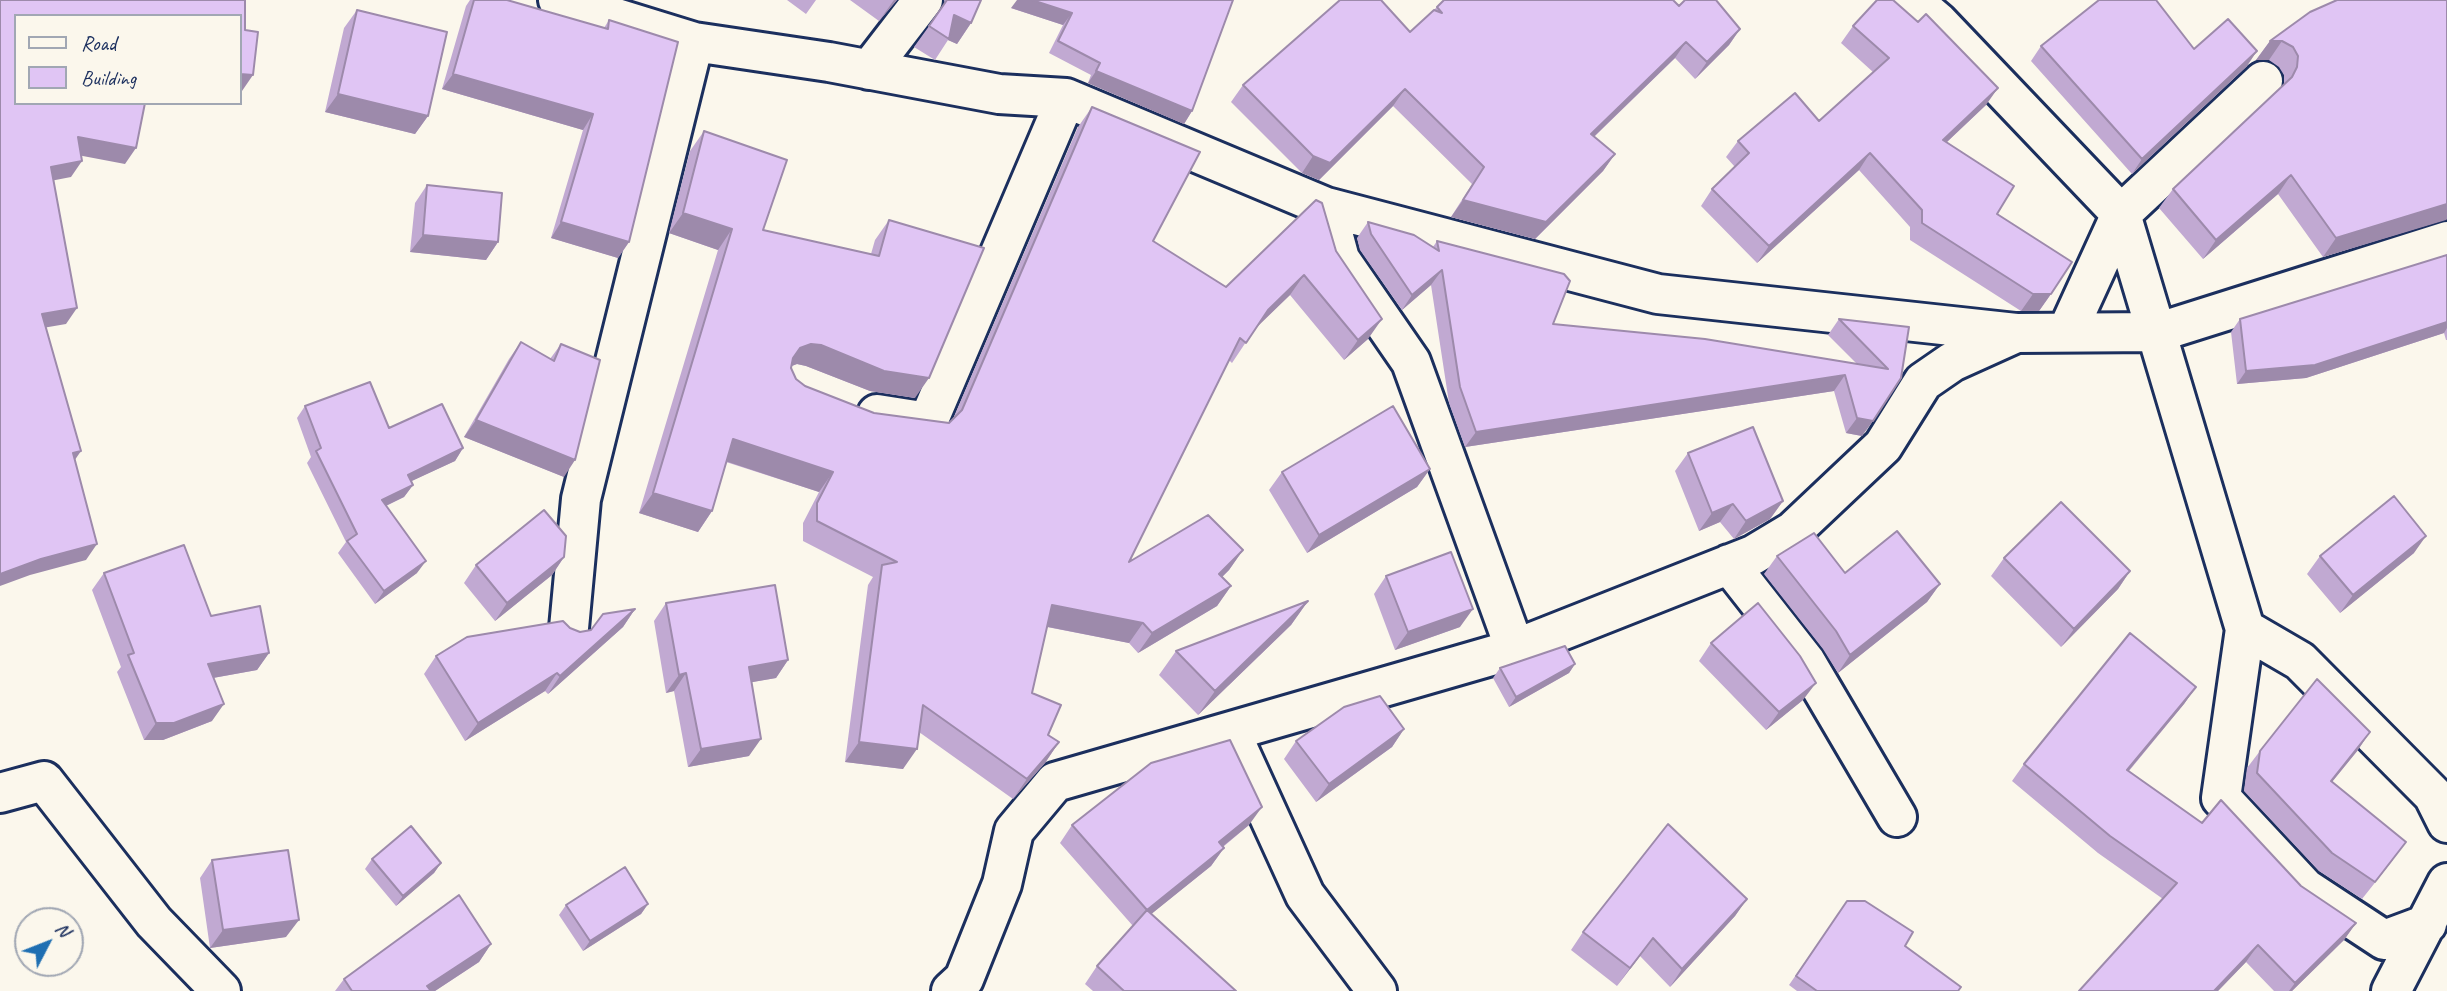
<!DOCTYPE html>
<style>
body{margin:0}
#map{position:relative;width:2447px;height:991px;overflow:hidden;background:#fbf7ec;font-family:Caveat,sans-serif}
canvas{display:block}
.legend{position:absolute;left:14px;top:14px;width:228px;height:91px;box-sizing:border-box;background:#fbf7ec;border:2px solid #a1a7b3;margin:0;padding:9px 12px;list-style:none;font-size:21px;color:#1b2f5e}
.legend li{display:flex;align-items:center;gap:14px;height:35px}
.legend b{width:35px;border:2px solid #a1a7b3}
.north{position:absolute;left:14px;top:907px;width:70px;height:70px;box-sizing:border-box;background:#fbf7ec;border:2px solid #a1a7b3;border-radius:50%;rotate:48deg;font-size:19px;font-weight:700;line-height:28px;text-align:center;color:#1b2f5e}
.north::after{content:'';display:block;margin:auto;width:24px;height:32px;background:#1f6fb2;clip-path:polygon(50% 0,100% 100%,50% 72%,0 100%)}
</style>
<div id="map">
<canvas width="2447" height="991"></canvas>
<ul class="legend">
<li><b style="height:9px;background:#fbf7ec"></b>Road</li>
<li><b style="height:19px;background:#e0c5f4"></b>Building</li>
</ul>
<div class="north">N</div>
</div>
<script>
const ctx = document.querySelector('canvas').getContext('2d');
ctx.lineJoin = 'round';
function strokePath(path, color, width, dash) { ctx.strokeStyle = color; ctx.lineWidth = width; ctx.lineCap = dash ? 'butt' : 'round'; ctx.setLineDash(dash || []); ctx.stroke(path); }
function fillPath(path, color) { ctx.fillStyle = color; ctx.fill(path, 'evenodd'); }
const street = new Path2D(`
 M558,0L694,42L829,62L999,94L1066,98L1326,207L1658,294L2016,333L2159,332L2447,241
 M1912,0L1938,22L2121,214L2245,629L2300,661L2433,795L2447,823
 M869,70L923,0
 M1326,207L1340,259L1411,362L1515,649
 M2067,332L2121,214L2263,81
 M877,414L928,422L1066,98
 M1729,564L1806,662L1897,817
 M569,628L581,499L694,42
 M2245,629L2221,798L2305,888L2384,940L2427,924
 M1231,733L1305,895L1377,991
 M0,793L44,781L154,922L221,991
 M951,991L964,979L1002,884L1014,831L1055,782L1515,649L1753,555L1793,531L1883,446L1923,382L1952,362L2014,334
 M2391,991L2447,883`);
strokePath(street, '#1b2f5e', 44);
strokePath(street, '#fbf7ec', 38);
fillPath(new Path2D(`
 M470,0H507L604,28L609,20L629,242L618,258L551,238L583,130L442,89L466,6Z
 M787,0H816L806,14Z
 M850,0H897L879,21Z
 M944,0H981L971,23L957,44L948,40L935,60L914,47L945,4Z
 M1233,0L1192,111L1184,124L1088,83L1091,75L1049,53L1063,25L1011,8Z
 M2447,0V219L2323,257L2278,194L2203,259L2159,208L2173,189L2284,85V75L2279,67L2269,60H2256L2270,41Z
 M1679,6L1740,29L1729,45L1695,79L1675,58L1594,137L1615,154L1603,171L1535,239L1451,217L1472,184L1393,106L1319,180L1302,173L1231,102L1243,85L1410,32L1437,7Z
 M357,10L428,116L415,134L325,112L344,28Z
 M1853,26L1986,105L1947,142L2051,294L2039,311H2021L1910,240V227L1859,170L1757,263L1701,206L1712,189L1735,167L1726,157L1738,141L1819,121L1873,72L1841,43Z
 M2041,46L2247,66L2132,174L2031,61Z
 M1092,107L1153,241L1226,287L1336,251L1368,339L1344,360L1290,295L1256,327L1232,363L1229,360L1129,562L1243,550L1229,570L1222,577L1231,586L1217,606L1138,653L1129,643L1047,627L1032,693L1048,735L1059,742L1045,763L1013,799L919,732L903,769L845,762L868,585L873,577L803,541V523L819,492L726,462L712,511L698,532L639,513L718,250L669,233L690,151L704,131L763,230L871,254L875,240L889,220L915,398L870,391L806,366L797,364L792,366L791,368L796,379L805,386L874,413L949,423L953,419L1078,127Z
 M427,185L498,242L486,260L410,252L415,203Z
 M1368,222L1433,247L1437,241L1553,324L1857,364L1828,335L1839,319L1909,327L1862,436L1846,433L1834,391L1465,447L1449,403L1431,285L1402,310L1360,250L1357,238Z
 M2447,255V340H2446L2444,333L2306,378L2237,384L2231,332L2240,319Z
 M521,342L550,359L561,344L564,477L464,437L509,359Z
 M305,406L463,448L455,461L411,481L413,485L404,497L386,506L417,573L375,604L338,553L346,542L307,463L311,457L297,418Z
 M1688,453L1783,501L1770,519L1734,539L1720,522L1699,531L1675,471Z
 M1430,469L1417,487L1307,553L1269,490L1282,472Z
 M2414,553L2340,613L2307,574L2320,556Z
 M1777,556L1845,573L1940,584L1927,602L1838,673L1823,649L1764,574Z
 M564,557L552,575L495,621L464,583L476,565Z
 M2004,558L2130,571L2118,589L2061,647L1991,576Z
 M104,573L211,616L269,653L257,670L213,678L212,721L163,740H144L117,672L121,667L92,590Z
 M1386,576L1460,627L1395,650L1374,594Z
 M1308,601L1291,625L1198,715L1159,675L1176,651Z
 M666,603L788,660L776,678L752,682L749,756L688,767L674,691L666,693L654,621Z
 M635,609L623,627L548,694L545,691L465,741L424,674L436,656L591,630Z
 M1711,643L1803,700L1766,730L1699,661Z
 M1575,664L1569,673L1509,707L1493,678L1500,668Z
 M2196,687L2184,704L2129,771L2202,823L2356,923L2344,940L2292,991H2274L2246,962L2218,991H2079L2163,899L2098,853L2012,781L2024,764Z
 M1404,729L1392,747L1316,802L1284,759L1296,741Z
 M2358,750L2332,782L2393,860L2362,899L2319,871L2244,791L2247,768L2260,751Z
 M1072,825H1249L1223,847L1224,848L1211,866L1151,914L1236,991H1093L1085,984L1097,966L1133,926L1060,843Z
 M372,859L441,863L434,873L396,906L365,869Z
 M212,860L286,937L210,948L200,878Z
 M1747,899L1735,916L1670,987L1640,956L1617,986L1571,950L1583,932Z
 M1847,901L1905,946L1958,991H1797L1789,985Z
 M648,904L641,914L583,951L559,915L566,905Z
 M491,944L479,962L435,991H335L344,979Z`), '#c1a9d2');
fillPath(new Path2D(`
 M894,0H897L879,21Z
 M1017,0H1032L1072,13L1063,25L1011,8Z
 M954,15L971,23L957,44L948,40Z
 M1740,29L1729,45L1695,79L1707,62Z
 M2270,41H2282L2269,60H2256Z
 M1686,42L1675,58L1579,151L1591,134Z
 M2257,51L2247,66L2132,174L2142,159Z
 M1096,71L1192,111L1184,124L1088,83Z
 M240,74L253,75L242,91H240Z
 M453,74L593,114L583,130L442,89Z
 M1998,88L1986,105L1932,156L1943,140Z
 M1405,89L1393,106L1319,180L1302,173L1313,156Z
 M338,94L428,116L415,134L325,112Z
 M78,137L136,148L125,164L67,153Z
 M1870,153L1859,170L1757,263L1769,246Z
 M1615,154L1603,171L1535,239L1451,217L1463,200Z
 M82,161L71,177L40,183L51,167Z
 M2291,175L2278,194L2203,259L2216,240Z
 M2447,204V219L2446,220L2323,257L2336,238Z
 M683,213L732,229L718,250L669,233Z
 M561,222L629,242L618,258L551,238Z
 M423,235L498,242L486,260L410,252Z
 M1442,270L1431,285L1402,310L1412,295Z
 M1304,275L1290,295L1254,330L1268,310Z
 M2033,294H2051L2039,311H2021Z
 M77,308L66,324L31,330L42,314Z
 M1382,319L1368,339L1344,360L1358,340Z
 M2447,322V328L2444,333L2306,378L2237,384L2246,371Z
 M811,344L821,345L929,378L915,398L870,391L806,366L797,364L786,368L800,348Z
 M1845,375L1834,391L1465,447L1476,432Z
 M1857,418L1873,421L1862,436L1846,433Z
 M476,420L575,460L564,477L464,437Z
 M733,439L833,472L819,492L719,459Z
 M463,448L455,461L399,487L408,475Z
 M81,451L70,467L73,453Z
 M1430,469L1417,487L1307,553L1319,535Z
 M413,485L404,497L373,512L382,500Z
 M653,493L712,511L698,532L639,513Z
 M1783,501L1770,519L1734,539L1746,521Z
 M1733,504L1720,522L1699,531L1712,513Z
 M2426,536L2414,553L2340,613L2353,595Z
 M97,544L86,560L30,575L0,586V574L41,559Z
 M1243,550L1229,570L1205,594L1219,574Z
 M564,557L552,575L495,621L507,603Z
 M426,561L417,573L375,604L384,591Z
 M2130,571L2118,589L2061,647L2074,629Z
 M1940,584L1927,602L1838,673L1850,655Z
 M1231,586L1217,606L1138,653L1152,633Z
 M1308,601L1291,625L1198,715L1215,691Z
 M1052,605L1143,623L1129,643L1038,625Z
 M635,609L623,627L548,694L560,676Z
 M1473,609L1460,627L1395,650L1408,632Z
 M269,653L257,670L196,681L208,664Z
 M788,660L776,678L736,685L749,667Z
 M1575,664L1569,673L1509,707L1516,697Z
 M557,673L545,691L465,741L478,723Z
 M686,673L674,691L666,693L679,675Z
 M1816,683L1803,700L1766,730L1779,712Z
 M2196,687L2184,704L2115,787L2127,770Z
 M224,704L212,721L163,740H144L156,723Z
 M1404,729L1392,747L1316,802L1329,784Z
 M2370,732L2358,750L2318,799L2331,781Z
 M761,739L749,756L688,767L701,749Z
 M859,742L917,749L903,769L845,762Z
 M1059,742L1045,763L1013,799L1027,779Z
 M1262,807L1249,825L1206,860L1219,842Z
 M1224,848L1211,866L1134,928L1147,910Z
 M441,863L434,873L396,906L403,896Z
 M1747,899L1735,916L1670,987L1682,969Z
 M648,904L641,914L583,951L590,941Z
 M299,920L286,937L210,948L223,930Z
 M2356,923L2344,940L2292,991H2289L2295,983Z
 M1653,938L1640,956L1617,986L1630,968Z
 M491,944L479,962L435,991H424L427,986Z
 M2258,945L2246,962L2218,991H2214Z`), '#9d8aab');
const building = new Path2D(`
 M0,0H245V30L258,32L253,75L240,74V16H16V103H145L136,148L78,137L82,161L51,167L77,308L42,314L81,451L73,453L97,544L41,559L0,574Z
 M474,0H507L608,29L609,20L678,42L629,242L561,222L593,114L453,74Z
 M947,0H981L971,23L954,15L949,39L929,26Z
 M1032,0H1233L1192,111L1096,71L1100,63L1058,41L1072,13Z
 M1340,0H1381L1410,32L1434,10L1442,13L1437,7L1444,0H1673L1679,6L1685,0H1716L1740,29L1707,62L1686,42L1591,134L1615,154L1546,222L1463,200L1484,167L1405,89L1330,163L1313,156L1243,85Z
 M1877,0H1893L1918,22L1926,14L1998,88L1943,140L2014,186L1997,214L2072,262L2051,294H2033L1922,223V210L1870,153L1769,246L1712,189L1749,153L1738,141L1795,93L1819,121L1889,58L1853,26Z
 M2099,0H2156L2194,49L2228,19L2257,51L2142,159L2041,46Z
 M2337,0H2447V204L2336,238L2291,175L2216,240L2173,189L2292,77L2297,67L2298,56L2293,47L2282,41H2270L2310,12Z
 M357,10L447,32L428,116L338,94Z
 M1092,107L1200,152L1153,241L1226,287L1316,200L1322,203L1336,251L1382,319L1358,340L1304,275L1268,310L1246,343L1240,338L1129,562L1208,515L1243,550L1219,574L1231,586L1152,633L1143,623L1052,605L1032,693L1061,705L1048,735L1059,742L1027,779L923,705L917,749L859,742L882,565L897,562L817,521V503L833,472L733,439L712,511L653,493L732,229L683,213L704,131L787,160L763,230L879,256L889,220L984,248L929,378L884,371L821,345L811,344L800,348L793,358L791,368L796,379L805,386L874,413L949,423L962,410Z
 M427,185L502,193L498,242L423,235Z
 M1368,222L1414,235L1439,251L1437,241L1564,274L1570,281L1553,324L1705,339L1888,369L1839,319L1909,327L1901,378L1873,421L1857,418L1845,375L1476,432L1460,387L1442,270L1412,295L1371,234Z
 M2447,255V322L2315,365L2246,371L2240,319Z
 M521,342L554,361L561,344L600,360L575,460L476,420Z
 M370,382L389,428L442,404L463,448L408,475L413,485L382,500L426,561L384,591L347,541L357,534L316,451L321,448L305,406Z
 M1393,406L1430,469L1319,535L1282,472Z
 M1753,427L1783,501L1746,521L1733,504L1712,513L1688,453Z
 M2394,496L2426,536L2353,595L2320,556Z
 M2061,502L2130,571L2074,629L2004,558Z
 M544,510L566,536L564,557L507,603L476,565Z
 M1897,531L1940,584L1850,655L1836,631L1777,556L1814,533L1845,573Z
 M184,545L211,616L260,606L269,653L208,664L224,704L174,723H156L128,655L134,653L104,573Z
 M1451,552L1473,609L1408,632L1386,576Z
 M775,585L788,660L749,667L761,739L701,749L686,673L679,675L666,603Z
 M1308,601L1215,691L1176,651Z
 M1758,603L1800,656L1816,683L1779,712L1711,643Z
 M635,609L560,676L557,673L478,723L436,656L467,637L563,621L570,628L580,632L591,630L603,614Z
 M2130,633L2196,687L2127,770L2202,823L2221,800L2301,886L2356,923L2295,983L2258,945L2214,991H2079L2177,883L2110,836L2024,764Z
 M1565,646L1575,664L1516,697L1500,668Z
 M2317,679L2370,732L2331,781L2406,842L2375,882L2332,853L2257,773L2260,751Z
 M1380,696L1404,729L1329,784L1296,741L1344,707Z
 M1230,740L1262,807L1219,842L1224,848L1147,910L1072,825L1151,763Z
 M1668,824L1747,899L1682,969L1653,938L1630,968L1583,932Z
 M411,826L441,863L403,896L372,859Z
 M288,850L299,920L223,930L212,860Z
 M625,867L648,904L590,941L566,905Z
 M459,895L491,944L427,986L431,991H352L344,979Z
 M1847,901H1865L1913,932L1905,946L1961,987L1958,991H1817L1796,976Z
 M1147,910L1236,991H1124L1097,966Z`);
fillPath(building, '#e0c5f4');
strokePath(building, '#9d8aab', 2);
</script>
